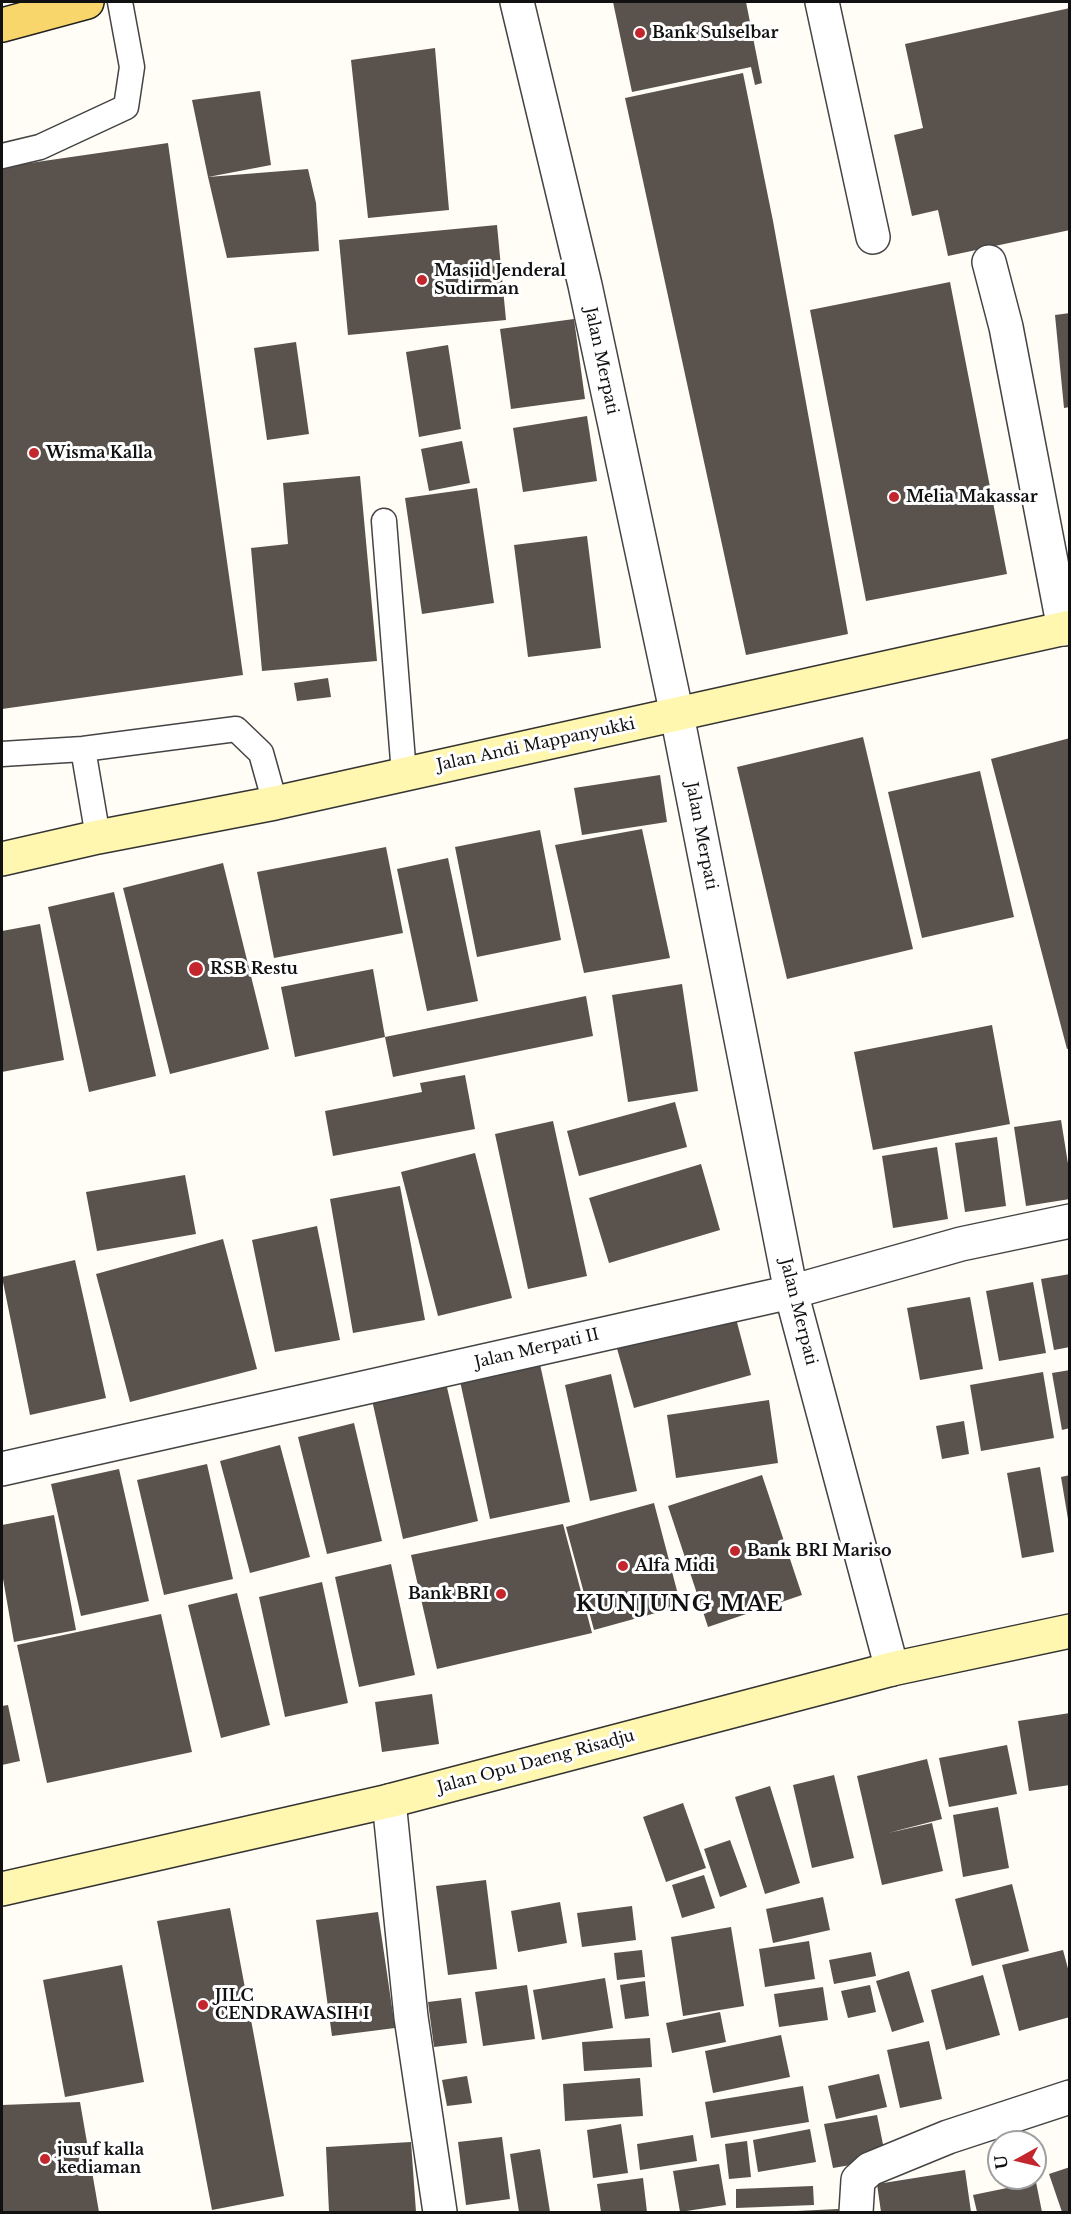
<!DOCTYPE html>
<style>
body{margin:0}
#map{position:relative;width:1071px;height:2214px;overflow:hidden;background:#fffdf5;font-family:"Libre Baskerville",serif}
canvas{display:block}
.frame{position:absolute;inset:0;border:3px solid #111;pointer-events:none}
.north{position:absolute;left:987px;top:2130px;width:60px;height:60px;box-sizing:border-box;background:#fff;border:2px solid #a0a0a0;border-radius:50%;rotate:262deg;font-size:16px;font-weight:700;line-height:24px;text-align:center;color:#111}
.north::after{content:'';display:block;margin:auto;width:21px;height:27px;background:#c4262e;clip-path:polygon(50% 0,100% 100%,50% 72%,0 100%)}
</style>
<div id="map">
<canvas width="1071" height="2214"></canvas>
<div class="frame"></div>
<div class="north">U</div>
</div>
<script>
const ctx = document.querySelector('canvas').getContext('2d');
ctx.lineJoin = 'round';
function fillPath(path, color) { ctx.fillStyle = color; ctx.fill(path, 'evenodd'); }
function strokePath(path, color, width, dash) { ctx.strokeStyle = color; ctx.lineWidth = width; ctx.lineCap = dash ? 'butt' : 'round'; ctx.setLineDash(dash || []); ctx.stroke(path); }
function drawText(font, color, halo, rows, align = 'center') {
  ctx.font = font + ' "Libre Baskerville",serif'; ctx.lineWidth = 6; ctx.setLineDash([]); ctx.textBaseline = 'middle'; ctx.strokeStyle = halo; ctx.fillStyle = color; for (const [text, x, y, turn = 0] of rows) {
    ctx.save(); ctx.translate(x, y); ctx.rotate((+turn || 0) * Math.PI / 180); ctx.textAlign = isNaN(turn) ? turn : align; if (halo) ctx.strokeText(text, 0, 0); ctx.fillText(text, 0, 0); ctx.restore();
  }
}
fillPath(new Path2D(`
 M613,2H746L762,83L755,85L751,67L632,92Z
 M1070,8V230L948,256L938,210L912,216L894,135L923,128L905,44Z
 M435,48L449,210L368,218L351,60Z
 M743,73L773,221L848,634L746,655L625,98Z
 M260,91L271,165L208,177L192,100Z
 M168,143L243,675L2,709V167Z
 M308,169L316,203L319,251L227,258L208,177Z
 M497,225L506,320L348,335L339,240Z
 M950,282L1007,574L866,601L810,310Z
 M1070,313V407L1064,408L1055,315Z
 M574,319L585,399L511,409L500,329Z
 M296,342L309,434L267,440L254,348Z
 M448,345L461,429L419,437L406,352Z
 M587,416L597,481L523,492L513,428Z
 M462,441L470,483L429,491L421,449Z
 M360,476L377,661L262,671L251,548L288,544L283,483Z
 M477,488L494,603L422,614L405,498Z
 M587,536L601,648L528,657L514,545Z
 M328,678L331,697L297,701L294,683Z
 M863,737L913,949L787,979L737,767Z
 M1070,738V1048L1067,1049L991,759Z
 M980,771L1014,917L922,938L888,792Z
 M660,775L667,822L582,835L574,788Z
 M642,829L670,958L584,973L555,845Z
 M540,830L561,940L477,957L455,847Z
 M386,847L403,933L274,958L257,872Z
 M448,858L478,1001L427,1011L397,869Z
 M223,863L269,1049L170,1074L123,888Z
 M114,892L156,1076L89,1092L48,907Z
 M40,924L64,1060L2,1072V931Z
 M373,969L385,1037L295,1057L281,987Z
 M682,984L698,1091L628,1102L612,995Z
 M586,996L593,1036L393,1077L385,1037Z
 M992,1025L1010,1124L873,1150L854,1052Z
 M465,1075L475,1129L333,1156L325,1111L422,1092L420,1083Z
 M675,1102L687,1147L579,1176L567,1131Z
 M1061,1120L1070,1176V1199L1026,1206L1014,1127Z
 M553,1121L587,1276L528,1289L495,1134Z
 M997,1137L1006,1206L965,1212L955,1143Z
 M937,1147L948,1219L893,1228L882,1156Z
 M475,1153L512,1298L438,1316L401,1172Z
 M701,1164L720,1230L609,1263L589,1198Z
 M185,1175L196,1234L97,1251L86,1192Z
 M400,1186L425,1320L353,1333L330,1199Z
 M317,1226L340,1340L275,1352L252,1240Z
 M223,1239L257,1369L130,1402L96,1274Z
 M75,1260L106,1398L30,1415L2,1277Z
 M1070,1274V1347L1054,1350L1041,1279Z
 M1033,1282L1046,1353L999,1361L986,1291Z
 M970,1297L983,1369L920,1380L907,1308Z
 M734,1311L751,1375L634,1408L616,1345Z
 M538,1355L570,1502L490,1519L458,1372Z
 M1070,1370V1428L1062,1430L1052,1373Z
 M1043,1372L1054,1438L981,1451L970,1385Z
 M611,1374L637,1491L590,1501L565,1385Z
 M446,1383L478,1521L403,1539L372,1400Z
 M769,1400L778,1463L676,1478L667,1415Z
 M964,1421L969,1454L942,1459L936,1426Z
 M354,1423L382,1541L327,1554L298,1437Z
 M280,1445L310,1557L250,1573L220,1461Z
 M207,1464L233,1579L164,1595L137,1480Z
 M1040,1467L1054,1552L1022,1558L1007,1473Z
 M119,1469L149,1601L81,1616L51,1484Z
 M762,1475L802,1595L708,1627L668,1506Z
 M1070,1475V1519H1068L1061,1477Z
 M654,1503L681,1606L594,1630L566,1527Z
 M54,1515L76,1630L14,1642L2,1573V1525Z
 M563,1524L592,1633L437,1669L411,1555Z
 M391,1564L415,1675L359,1687L335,1577Z
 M322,1582L348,1703L285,1717L259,1597Z
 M237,1593L270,1725L221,1738L188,1605Z
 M161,1614L192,1752L47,1783L17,1645Z
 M432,1694L439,1744L382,1752L375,1702Z
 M8,1705L20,1761L2,1765V1706Z
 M1070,1713V1785L1029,1791L1018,1721Z
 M1007,1745L1017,1794L949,1807L939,1758Z
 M927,1759L942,1819L888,1833L932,1823L943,1871L882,1885L857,1776Z
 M834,1775L854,1858L812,1868L793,1785Z
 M770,1786L800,1883L765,1894L735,1797Z
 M683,1803L706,1868L666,1882L643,1817Z
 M998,1807L1009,1868L963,1877L953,1815Z
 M730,1840L747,1887L720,1897L704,1849Z
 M704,1875L715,1908L682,1918L672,1885Z
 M486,1880L497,1969L448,1975L436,1886Z
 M1012,1884L1029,1951L972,1966L955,1899Z
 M823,1897L830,1930L773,1943L766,1909Z
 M560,1902L567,1943L518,1952L511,1911Z
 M632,1906L636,1940L582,1947L577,1913Z
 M230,1908L284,2196L212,2210L157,1921Z
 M378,1912L395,2028L332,2036L316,1920Z
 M731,1927L744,2006L683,2016L671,1937Z
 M809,1941L815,1979L765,1987L759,1949Z
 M642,1950L645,1977L617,1980L614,1953Z
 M1063,1950L1070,1976V2017L1019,2031L1002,1965Z
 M871,1952L876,1976L834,1984L829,1960Z
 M122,1965L144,2082L65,2097L43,1980Z
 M909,1971L924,2022L892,2032L876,1981Z
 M983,1975L1000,2035L946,2050L931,1990Z
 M605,1978L613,2028L542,2040L533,1990Z
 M645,1981L649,2016L625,2019L620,1985Z
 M527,1985L535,2039L483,2046L475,1992Z
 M870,1985L876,2012L848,2018L841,1991Z
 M823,1987L828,2020L779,2027L774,1994Z
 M461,1998L467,2043L434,2047L428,2002Z
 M720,2012L726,2042L672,2053L666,2023Z
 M781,2035L790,2077L713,2093L705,2051Z
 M650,2038L652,2067L584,2071L582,2042Z
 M929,2041L942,2099L900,2108L887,2050Z
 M879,2074L887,2107L836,2119L828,2086Z
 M467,2076L472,2103L447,2106L442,2080Z
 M640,2078L643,2116L565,2121L563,2084Z
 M803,2086L809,2122L711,2138L705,2102Z
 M80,2102L99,2212H2V2105Z
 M877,2115L886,2159L833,2168L824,2124Z
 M621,2124L628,2173L593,2178L587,2130Z
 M810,2129L816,2162L758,2172L753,2140Z
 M693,2135L697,2161L640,2170L637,2144Z
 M502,2137L510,2199L466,2205L458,2142Z
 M747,2141L751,2177L729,2179L725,2144Z
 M411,2142L416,2212H329L326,2147Z
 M540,2149L550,2212H519L510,2154Z
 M719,2164L726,2205L680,2212L673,2171Z
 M1070,2167V2212H1062L1049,2174Z
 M965,2170L971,2212H881L877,2184Z
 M643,2178L647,2212H601L597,2184Z
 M1036,2182L1042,2212H977L973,2195Z
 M813,2186L814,2205L736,2208V2189Z
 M838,2209L839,2212H797V2211Z`), '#5a524d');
const lane = new Path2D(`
 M2,156L40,147L126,107L132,67L120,2
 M384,521L404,774
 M83,749L98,837
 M2,754L83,749L236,729L261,753L275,803`);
const street = new Path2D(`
 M517,2L585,285L677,715L791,1292L892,1669
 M822,2L873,237
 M989,262L1006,327L1064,629
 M2,1469L791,1292L961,1244L1070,1221
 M389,1801L411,2017L440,2212
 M856,2212L858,2180L870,2169L948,2137L1070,2097`);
const secondary = new Path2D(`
 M2,859L98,837L275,803L1070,627
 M2,1889L389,1801L892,1669L1070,1631`);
const primary = new Path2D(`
 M2,25L87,2`);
strokePath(lane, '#444', 27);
strokePath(street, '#444', 36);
strokePath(secondary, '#333', 36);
strokePath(primary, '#222', 36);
strokePath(lane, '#fff', 24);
strokePath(street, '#fff', 33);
strokePath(secondary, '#fff6b0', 33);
strokePath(primary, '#f9d66b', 33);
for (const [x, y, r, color] of [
 [640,33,6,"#c4262e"],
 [422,280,6,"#c4262e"],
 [34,453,6,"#c4262e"],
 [894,497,6,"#c4262e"],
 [196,969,8,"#c4262e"],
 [735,1551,6,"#c4262e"],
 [623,1566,6,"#c4262e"],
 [501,1594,6,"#c4262e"],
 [203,2005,6,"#c4262e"],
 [45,2159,6,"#c4262e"]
]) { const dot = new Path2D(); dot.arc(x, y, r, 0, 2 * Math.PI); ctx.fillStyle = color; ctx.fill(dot); strokePath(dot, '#fff', 2); }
drawText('bold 16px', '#111', '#fff', [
 ["Bank Sulselbar",652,33],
 ["Masjid Jenderal",434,271],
 ["Sudirman",434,289],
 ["Wisma Kalla",46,453],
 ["Melia Makassar",906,497],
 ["RSB Restu",210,969],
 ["Bank BRI Mariso",747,1551],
 ["Alfa Midi",635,1566],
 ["Bank BRI",489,1594,"right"],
 ["JILC",215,1996],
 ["CENDRAWASIH I",215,2014],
 ["jusuf kalla",57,2150],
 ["kediaman",57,2168]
], 'left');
drawText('16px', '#111', '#fff', [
 ["Jalan Merpati",601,361,78],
 ["Jalan Andi Mappanyukki",536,745,-12],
 ["Jalan Merpati",701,836,79],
 ["Jalan Merpati",798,1312,76],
 ["Jalan Merpati II",537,1349,-13],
 ["Jalan Opu Daeng Risadju",536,1762,-15]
]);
ctx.letterSpacing = '1.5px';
drawText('bold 22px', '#111', '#fff', [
 ["KUNJUNG MAE",680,1605]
]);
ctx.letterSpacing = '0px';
</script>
